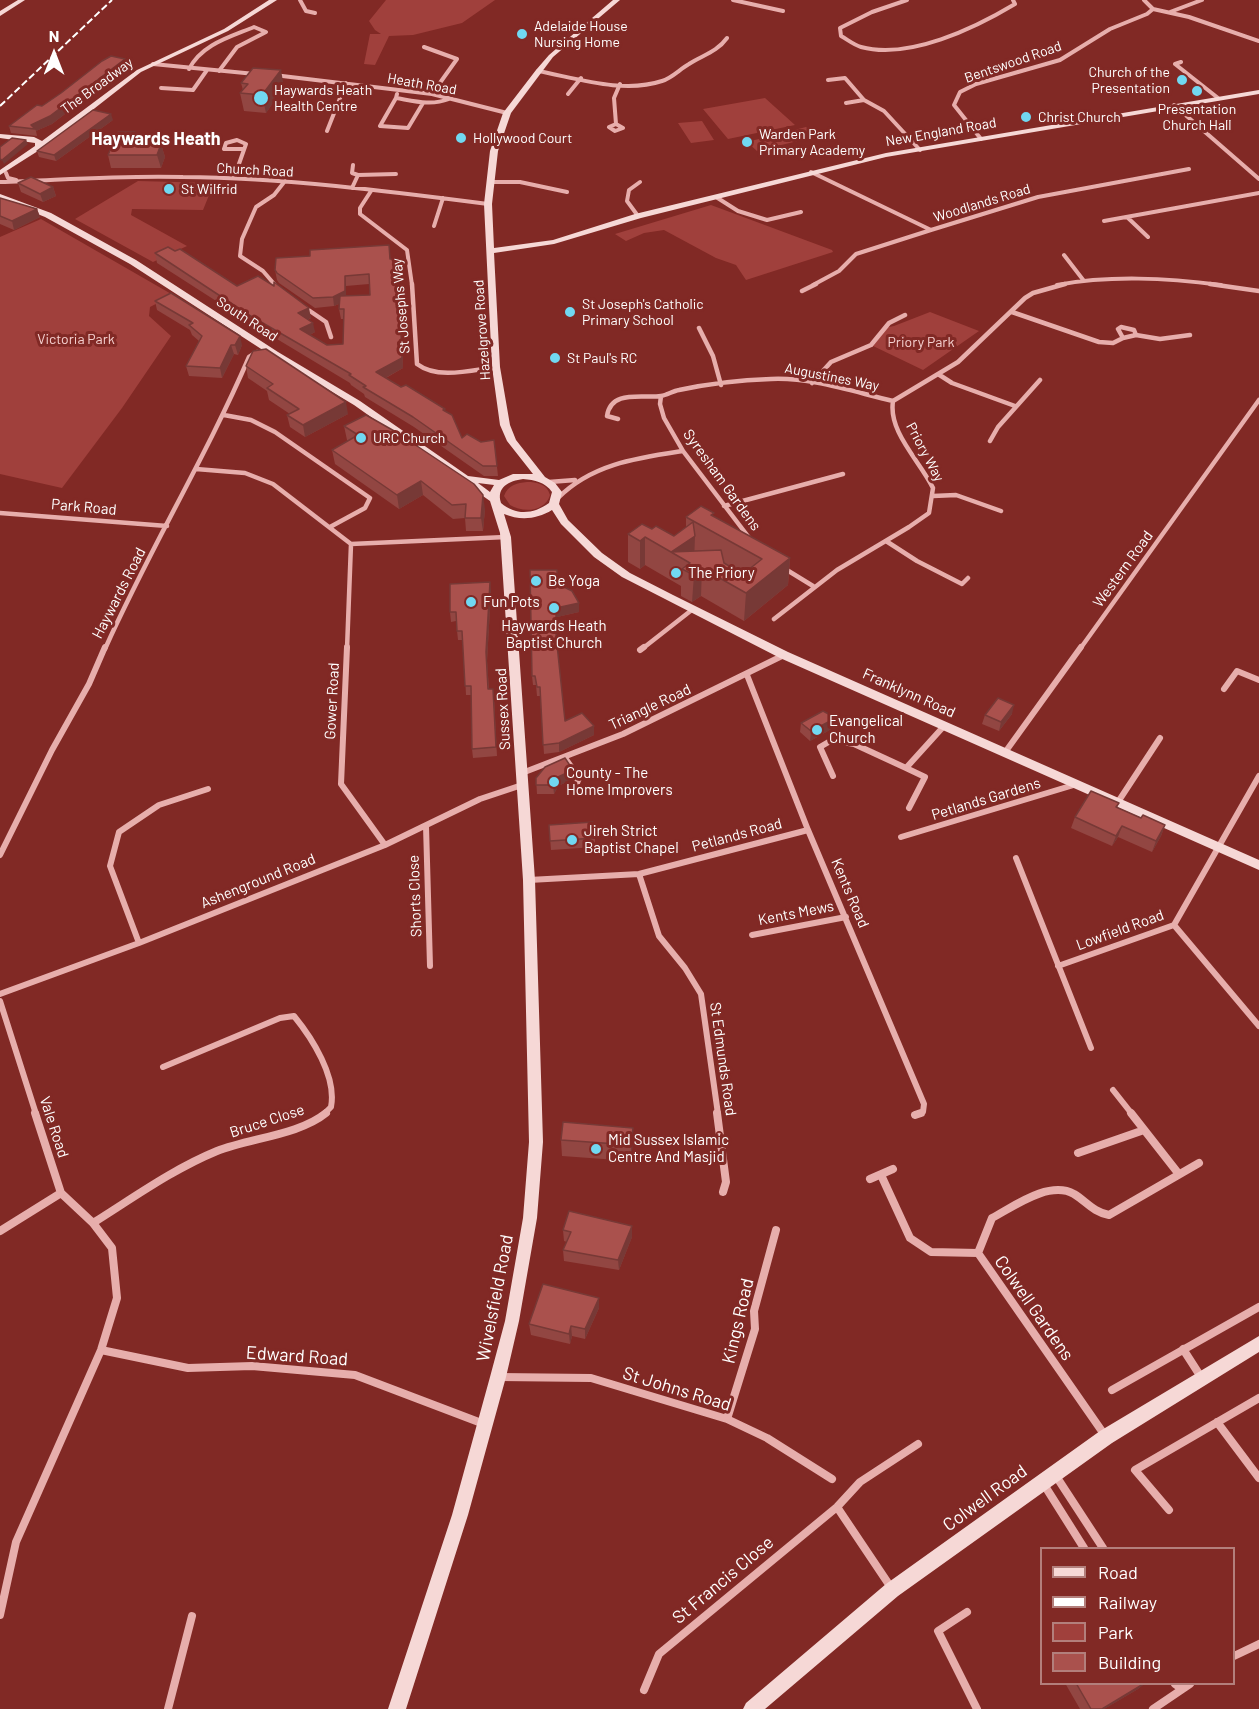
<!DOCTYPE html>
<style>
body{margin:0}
#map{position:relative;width:1259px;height:1709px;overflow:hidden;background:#812925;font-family:Barlow,sans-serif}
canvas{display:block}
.legend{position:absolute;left:1040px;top:1547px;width:195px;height:138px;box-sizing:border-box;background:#812925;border:2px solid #b37f7c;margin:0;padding:8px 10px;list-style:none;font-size:18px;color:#fff}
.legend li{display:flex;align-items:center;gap:12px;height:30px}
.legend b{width:30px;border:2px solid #b37f7c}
.north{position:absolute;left:24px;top:24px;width:60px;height:60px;-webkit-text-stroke:4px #812925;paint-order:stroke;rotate:0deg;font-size:16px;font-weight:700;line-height:24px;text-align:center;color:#fff}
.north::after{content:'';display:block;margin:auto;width:21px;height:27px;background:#fff;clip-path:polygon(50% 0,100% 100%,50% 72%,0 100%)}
</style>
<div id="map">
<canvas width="1259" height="1709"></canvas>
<ul class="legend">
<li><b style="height:8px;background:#f6d8d6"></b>Road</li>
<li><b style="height:8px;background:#fff"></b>Railway</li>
<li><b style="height:16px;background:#a0403c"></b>Park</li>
<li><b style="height:16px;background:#aa514d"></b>Building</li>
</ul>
<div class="north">N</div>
</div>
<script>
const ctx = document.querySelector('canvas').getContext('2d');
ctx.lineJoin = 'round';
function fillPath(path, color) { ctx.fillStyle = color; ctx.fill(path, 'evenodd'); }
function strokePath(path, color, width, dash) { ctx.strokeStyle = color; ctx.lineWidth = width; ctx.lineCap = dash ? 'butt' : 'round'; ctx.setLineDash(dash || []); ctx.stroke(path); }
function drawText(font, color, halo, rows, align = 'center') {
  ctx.font = font + ' Barlow,sans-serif'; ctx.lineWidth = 6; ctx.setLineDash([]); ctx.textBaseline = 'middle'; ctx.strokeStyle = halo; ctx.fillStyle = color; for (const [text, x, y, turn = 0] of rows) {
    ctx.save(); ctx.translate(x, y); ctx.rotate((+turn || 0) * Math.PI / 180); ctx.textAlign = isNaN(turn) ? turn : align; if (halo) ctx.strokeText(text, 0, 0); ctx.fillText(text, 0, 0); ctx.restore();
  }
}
fillPath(new Path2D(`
 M386,0H495L462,23L413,35L389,36L375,65L364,64L370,34H381L375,30L369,21Z
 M765,98L795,125L728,139L703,109Z
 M702,121L714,140L691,143L678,123Z
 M806,127L818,136L757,151L747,142Z
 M138,181L214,183L203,210L132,209L131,215L187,246L153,262L75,219Z
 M711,205L832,250L833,252L746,280L736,265L716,258L664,230L644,233L626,241L615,234Z
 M41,219L173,295L150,307L149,316L171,336L122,408L62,488L0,474V237Z
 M930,312L979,331L923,370L871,345L884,328L894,326Z
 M527,482C537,482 547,484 550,495C545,512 523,513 510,505L504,496C508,485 517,483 527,482Z`), '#a0403c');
strokePath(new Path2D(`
 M300,0L306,11L315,13
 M733,0L783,11
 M907,0L872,12L840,28L841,36C848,40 854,45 861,47C909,60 975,28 1015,4L1013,0
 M1144,0L1153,9
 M1170,12L1202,0
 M424,47L457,59L432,94
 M1181,62L1175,64L1218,98
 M153,64L255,74
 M189,69C202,44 230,37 254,27L266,32L237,47L219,71
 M538,71C576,78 623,94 662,81C672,78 680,69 689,64C703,55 717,52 727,38
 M274,75L432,94L507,113
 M828,80L845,78L864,100L884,111L920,150
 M161,88L193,90L207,70
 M397,94L396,98C414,101 431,106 449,99
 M568,94L581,78
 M396,98L380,126L408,128L423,103
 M846,103L864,100
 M1174,105L1259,179
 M616,124L614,98L620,84
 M616,124L623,128L615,131L609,127Z
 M327,131L346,83
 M981,139L954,105L960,92L976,84L1060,60L1110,29L1147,14L1153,9L1189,17L1259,41
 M353,165L352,173L358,175
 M811,172L931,230
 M6,173L8,178L16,180
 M234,178L246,144L237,140L226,143L224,149H244
 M0,182C61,180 122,175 183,177C285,178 387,191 488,204
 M490,182H520L567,192
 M352,188L358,175L396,174
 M371,191L360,208V214L407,250L412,285
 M716,197L738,211L767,220L801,212
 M638,216L627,201L629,190L640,182
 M1127,217L1148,237
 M1104,221L1259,193
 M434,226L443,198
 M1064,255L1084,281
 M275,285L263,271L240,256L242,239L256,207L274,195L285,181
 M813,285L839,271L856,254L931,230L1038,197L1189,169
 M1057,285C1111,275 1166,278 1221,285`), '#e7aeac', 4);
strokePath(new Path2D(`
 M274,284L279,289
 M412,284L417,364C438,380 472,370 496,367
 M1210,284L1259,291
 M802,291L816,284
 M304,307L326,322L331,337
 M1012,312L1099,342L1113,343L1123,338
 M1121,327L1134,330L1136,335L1123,338L1118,329Z
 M699,328L713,356L721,385
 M1136,335L1160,339L1190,335
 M938,374L952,383L1015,406
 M812,383L831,362L871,345L889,323L905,315
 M661,396L660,404L664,418L683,451L750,539
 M224,415L251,420L275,432L370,498L365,508L330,527
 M618,419L607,416C611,389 643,399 661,396C667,395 673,391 679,390C707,384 742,380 771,379C811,377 854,392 893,401
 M990,441L998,427L1040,380
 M196,469L245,473L273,484L351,544L347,649
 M549,482L575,480
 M933,496L956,495L1001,511
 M558,498C592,464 637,458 683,451
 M724,506L843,474
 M0,513L167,526
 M886,541L917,561L962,584L968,578
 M351,544L506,537
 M782,567L813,586
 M774,619L837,570L909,527L929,513L933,488C920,461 888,432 893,401L958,362L1025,298L1033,293L1065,284
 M105,649C149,550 206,457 249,357L257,352
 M642,649L693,609
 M1080,649L1259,400`), '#e7aeac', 4.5);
strokePath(new Path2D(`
 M347,647L341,784L385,845
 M640,650L644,647
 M747,675L808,830L924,1104L923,1112L917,1114
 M1224,689L1237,671L1259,680
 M1006,751L1081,647
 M565,758L579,778L574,790
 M522,773L623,734L784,655
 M833,776L820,747L832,740L854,744L906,768
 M1118,802L1160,738
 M909,808L925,777L906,768L944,726
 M426,826L430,966
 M901,837L1077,784
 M0,855L52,750L89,684L105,647
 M1016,858L1091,1048
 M639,874L659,936L685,968L701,994L718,1114
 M529,880L639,874L808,830
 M1174,925L1259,1026
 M752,935L846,917
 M139,943L110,866L119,832L159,805L208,789
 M1058,966L1174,925L1259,776
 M0,994L139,943L385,845L480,799L522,785
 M0,1001L36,1114
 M163,1067L280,1018L294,1016C312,1038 337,1077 331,1107L324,1114
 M1113,1090L1132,1114`), '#e7aeac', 6);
strokePath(new Path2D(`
 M717,1113L726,1182L723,1192
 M1131,1113L1178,1173
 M915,1115L921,1113
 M1078,1153L1144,1130
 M881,1175L910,1238L931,1252L978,1253
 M870,1179L893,1169
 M93,1223C133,1198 173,1169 217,1151C250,1138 299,1135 326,1113
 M0,1231L61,1193L35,1113
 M978,1253L992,1218C1013,1207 1049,1180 1074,1194C1087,1202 1093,1212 1109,1215L1199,1163
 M978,1253L1106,1437
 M1183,1349L1201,1377
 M101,1350L188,1368L252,1366L355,1375L484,1424
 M499,1377L591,1378L727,1419L767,1438L832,1479
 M1112,1390L1259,1307
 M727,1419L755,1329L754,1311L776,1230
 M1217,1422L1259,1478
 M1056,1476L1103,1548
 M1043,1483L1084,1548
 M837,1507L892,1589
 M1169,1510L1135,1470L1259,1398
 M967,1612L938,1631L977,1709
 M0,1615L16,1542L101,1350L117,1298L112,1248L93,1223L61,1193
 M1234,1656L1259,1644
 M1175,1684L1182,1689
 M644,1690L659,1654L837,1507L860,1482L918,1444
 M168,1709L192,1616
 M1153,1709L1190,1684`), '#e7aeac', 8);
fillPath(new Path2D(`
 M18,0H25L0,16V11Z
 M269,0H277L228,31L141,72L49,144L0,175V170L35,146V143L0,138V134L34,137L42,141L137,70L224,29Z
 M613,0H620L553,57L511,113L498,151L492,204L494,248L553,240L635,214L886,153L1259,90V94L886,157L641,218L554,244L494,253L500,367L510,425L516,440L545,477L555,483L562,492L559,504L568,520L602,553L630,573L673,595L788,652L1259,860V870L780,658L665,599L622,577L594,557L561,524L552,510C537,519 521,521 504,514L511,537L535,880L543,1142L537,1218L519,1321L506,1377L468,1515L406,1709H388L452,1515L490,1377L505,1321L523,1218L529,1142L523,880L500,533L490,501L354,405L272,356L130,264L45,217L0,199V194L51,213L136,260L278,352L360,401L468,476L499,480L513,474H533L507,441L500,425L492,367L484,204L490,151L503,113L536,70L549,55ZM523,479C535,480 545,482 552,492L549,503C534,514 516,516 501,503C496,487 509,481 523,479ZM478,483L494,485L490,492Z
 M1259,1336V1352L1112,1443L898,1596L765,1709H743L746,1703L886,1584L1100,1431Z`), '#f6d8d6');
strokePath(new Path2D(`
 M0,106L112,0`), '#fff', 2, [7, 3]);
fillPath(new Path2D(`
 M127,66L52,124L36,131L37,136L11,133L9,126L42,106Z
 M241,83L284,87L266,113L244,111L240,93L243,90Z
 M113,120L56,161L39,157L37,151Z
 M135,132L138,144H161L165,157L161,168H111L108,155Z
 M18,183L53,187L56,196L43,202L21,192Z
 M0,198L37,209L40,217L14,230L0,224Z
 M175,251L237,286L311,318L308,320L315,332L310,335L327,345L343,344L344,319H341L339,309V304L334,306L315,308L279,283L277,280L275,270L391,259L399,268L403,368L386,378L445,411L462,438L481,442L494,440L498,476H484L414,427L365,397L364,394L351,385L350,383L252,324L157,263L155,253ZM369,284L370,295L346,296V286Z
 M155,301L242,345L238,355L234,354L222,378L189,376L186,366L199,341L192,335L190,330L157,310Z
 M246,366L348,414L305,437L290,427L287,415L290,414L269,400L267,391L248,378Z
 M344,426L485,509L483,531H466L465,518L453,519L423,495L399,509L335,464L332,450L348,441L347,440Z
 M713,516L790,558L788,585L744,621L701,596L692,602L681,596V586L645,565L640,569L628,562V534L652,529L674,536L686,527V517Z
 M557,578L562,586L579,603V612L557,617L556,640L565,721L594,726V735L559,752L544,754L540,696H537L536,685H533L532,676Z
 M491,591L487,661L489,689L494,698L497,756L473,758L472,749L471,695H466L463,640H458L456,621L451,622L450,612Z
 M1012,714L999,731L982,724L985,715Z
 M801,723L835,727L810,741L800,732Z
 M536,778L573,779L558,786L554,794H537Z
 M1119,803L1117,808L1141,818L1165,825L1161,836L1152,852L1118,837L1112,846L1071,828L1075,817Z
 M549,825L595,838V847L551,850Z
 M633,1128L631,1161L562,1156L561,1140Z
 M563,1230L632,1237L619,1270L564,1261L563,1250L567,1242L564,1241Z
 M599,1298V1308L585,1339L572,1336L570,1344L531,1335L529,1324Z
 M1065,1683H1145L1138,1689L1104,1709H1080Z`), '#924642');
fillPath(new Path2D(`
 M125,59L127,66L52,124L36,131L35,129L31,125Z
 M281,70L284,87L266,113L262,95Z
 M111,114L113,120L56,161L54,155Z
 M135,132L138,145L130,144Z
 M26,140L28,144L4,164L2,160Z
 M161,144L165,157L161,168L157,155Z
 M53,187L56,196L43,202L40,194Z
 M37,209L40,217L14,230L12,221Z
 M398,259L399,268L403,368L378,382L376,372Z
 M345,276L346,286V301L334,306L333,297Z
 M309,308L311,318L300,323L298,313Z
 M313,323L315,332L302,339L300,329Z
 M240,336L242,345L238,355L235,345Z
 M231,345L234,354L222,378L220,368Z
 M346,402L348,414L305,437L303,425Z
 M421,481L423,495L399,509L397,495Z
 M483,495L485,509L483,531L481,518Z
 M695,536L694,563H690L671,552Z
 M645,537V565L640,569V541Z
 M790,558L788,585L744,621L746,593Z
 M702,568L701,596L692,602L694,575Z
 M490,582L491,591L487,661L489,699L486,652Z
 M579,603V612L557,617L556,644V608Z
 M1014,705L1012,714L999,731L1001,722Z
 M836,718L835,727L810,741L811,731Z
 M594,726V735L559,752V743Z
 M573,770V779L558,786L554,794L553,785L558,777Z
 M1165,825L1161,836L1152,852L1156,841Z
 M1122,826L1118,837L1112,846L1116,836Z
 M633,1128V1144L631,1161V1145Z
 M632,1226V1237L619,1270L618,1260Z
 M599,1298V1308L585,1339V1329Z
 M571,1326L572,1336L570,1344L569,1334Z
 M1145,1683L1138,1689L1104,1709H1102Z`), '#773936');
const building = new Path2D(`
 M111,56L125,59L50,116L31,125L35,129L9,126L37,105L42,106L61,93L102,61Z
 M253,68L281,70L262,95L240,93L248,84L241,83Z
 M93,110L111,114L54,155L37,151Z
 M118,132H135L130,144H161L157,155H108Z
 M12,138L26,140L2,160L0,159V147Z
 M31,177L53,187L40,194L18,183Z
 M0,198L37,209L12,221L0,216Z
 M389,245L390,259H398L402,358L376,372L401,387L406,385L445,409L443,410L452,415L462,438L467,434L481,442L494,440L497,466H483L413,417L363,387L366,386L349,375L351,374L249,315L155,253L168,247L175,251L180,249L237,286L258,276L274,286V282L309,308L298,313L313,323L300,329L327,345L343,344L344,309H339L340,296L370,295L369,274L345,276V291L333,297L313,298L277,273L275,270L276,258L310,256V250Z
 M171,293L240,336L235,345H231L220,368L186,366L202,336L189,325L193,323L155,301Z
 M266,349L346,402L303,425L287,415L299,409L267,388L273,384L246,366L253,351Z
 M366,415L396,432L474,484L483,495L481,518H465L466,504L452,505L421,481L397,495L332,450L358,435L344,426Z
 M701,506L714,513L711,515L790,558L746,593L702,568L694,575L682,569L690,563L645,537L640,541L628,534L642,524L652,529L656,526L674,536L693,522L695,536L671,552L721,550L724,563L743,574L762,559L686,517Z
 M530,570H557V578H562V586L572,591L579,603L556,608V635L565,721L582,713L594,726L559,743L543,745L540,687H537L535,676H532Z
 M490,582L486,652L488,689H493L496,747L472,749L471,686H465L462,631H457L456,612H450V584Z
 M998,698L1014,705L1001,722L985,715Z
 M823,711L836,718L811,731L801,723Z
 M565,758L573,770L558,777L553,785H536V778L545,767Z
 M1091,791L1119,803L1116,807L1141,818L1143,815L1165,825L1156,841L1122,826L1116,836L1075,817Z
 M593,822L595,838L550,841L549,825Z
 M563,1122L633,1128L631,1145L561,1140Z
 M569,1211L632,1226L618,1260L563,1250L571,1232L563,1230Z
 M543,1284L599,1298L585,1329L571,1326L569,1334L529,1324Z
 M1076,1683H1145L1102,1709H1091Z`);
fillPath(building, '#aa514d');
strokePath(building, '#773936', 1.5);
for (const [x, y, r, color] of [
 [522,34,6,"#71d8f1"],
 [1182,80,6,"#71d8f1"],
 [1197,91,6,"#71d8f1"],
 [261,98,8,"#71d8f1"],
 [1026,117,6,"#71d8f1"],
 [461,138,6,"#71d8f1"],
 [747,142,6,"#71d8f1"],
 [169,189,6,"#71d8f1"],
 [570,312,6,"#71d8f1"],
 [555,358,6,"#71d8f1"],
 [361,438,6,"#71d8f1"],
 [676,573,6,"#71d8f1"],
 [536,581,6,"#71d8f1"],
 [471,602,6,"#71d8f1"],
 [554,608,6,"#71d8f1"],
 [817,730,6,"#71d8f1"],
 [554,782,6,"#71d8f1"],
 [572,840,6,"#71d8f1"],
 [596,1149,6,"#71d8f1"]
]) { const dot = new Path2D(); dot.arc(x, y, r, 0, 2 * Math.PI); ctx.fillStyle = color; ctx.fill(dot); strokePath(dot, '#812925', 2); }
drawText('14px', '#fff', '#812925', [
 ["Adelaide House",534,26],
 ["Nursing Home",534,42],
 ["Church of the",1170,72,"right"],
 ["Presentation",1170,88,"right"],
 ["Haywards Heath",274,90],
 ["Health Centre",274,106],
 ["Presentation",1197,109,"center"],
 ["Church Hall",1197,125,"center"],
 ["Christ Church",1038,117],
 ["Warden Park",759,134],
 ["Primary Academy",759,150],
 ["Hollywood Court",473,138],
 ["St Wilfrid",181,189],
 ["St Joseph's Catholic",582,304],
 ["Primary School",582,320],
 ["St Paul's RC",567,358],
 ["URC Church",373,438]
], 'left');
drawText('14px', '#fff', '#812925', [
 ["Bentswood Road",1013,62,-19],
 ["Heath Road",422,84,10],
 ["The Broadway",97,86,-36],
 ["New England Road",941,132,-10],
 ["Church Road",255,170,3],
 ["Woodlands Road",982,203,-17],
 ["St Josephs Way",401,306,-95],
 ["South Road",247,319,33],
 ["Hazelgrove Road",482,330,-94],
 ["Augustines Way",832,377,11],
 ["Priory Way",925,452,62]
]);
drawText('14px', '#f5d1d0', '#812925', [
 ["Victoria Park",76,339],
 ["Priory Park",921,342]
]);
drawText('15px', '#fff', '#812925', [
 ["Syresham Gardens",722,480,54],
 ["Park Road",84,507,5],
 ["Western Road",1123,569,-54],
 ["Haywards Road",119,593,-63],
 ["Franklynn Road",909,693,24],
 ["Gower Road",332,701,-87],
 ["Triangle Road",650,707,-25],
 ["Sussex Road",503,709,-93],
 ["Petlands Gardens",986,799,-17],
 ["Petlands Road",737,835,-15],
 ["Ashenground Road",258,881,-22],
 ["Kents Road",850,893,67],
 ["Shorts Close",415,896,-92],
 ["Kents Mews",796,913,-11],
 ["Lowfield Road",1120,930,-20],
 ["St Edmunds Road",723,1059,82],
 ["Bruce Close",267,1121,-18],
 ["Vale Road",54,1127,72]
]);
drawText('15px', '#fff', '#812925', [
 ["The Priory",688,573],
 ["Be Yoga",548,581],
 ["Fun Pots",483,602],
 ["Haywards Heath",554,626,"center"],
 ["Baptist Church",554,643,"center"],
 ["Evangelical",829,721],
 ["Church",829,738],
 ["County - The",566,773],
 ["Home Improvers",566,790],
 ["Jireh Strict",584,831],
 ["Baptist Chapel",584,848],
 ["Mid Sussex Islamic",608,1140],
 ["Centre And Masjid",608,1157]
], 'left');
drawText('bold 18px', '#fff', '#812925', [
 ["Haywards Heath",156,139]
]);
drawText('18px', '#fff', '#812925', [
 ["Wivelsfield Road",495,1298,-79],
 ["Colwell Gardens",1034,1308,55],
 ["Kings Road",738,1321,-77],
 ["Edward Road",297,1356,4],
 ["St Johns Road",677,1389,17],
 ["Colwell Road",985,1498,-36],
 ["St Francis Close",723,1580,-40]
]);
</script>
